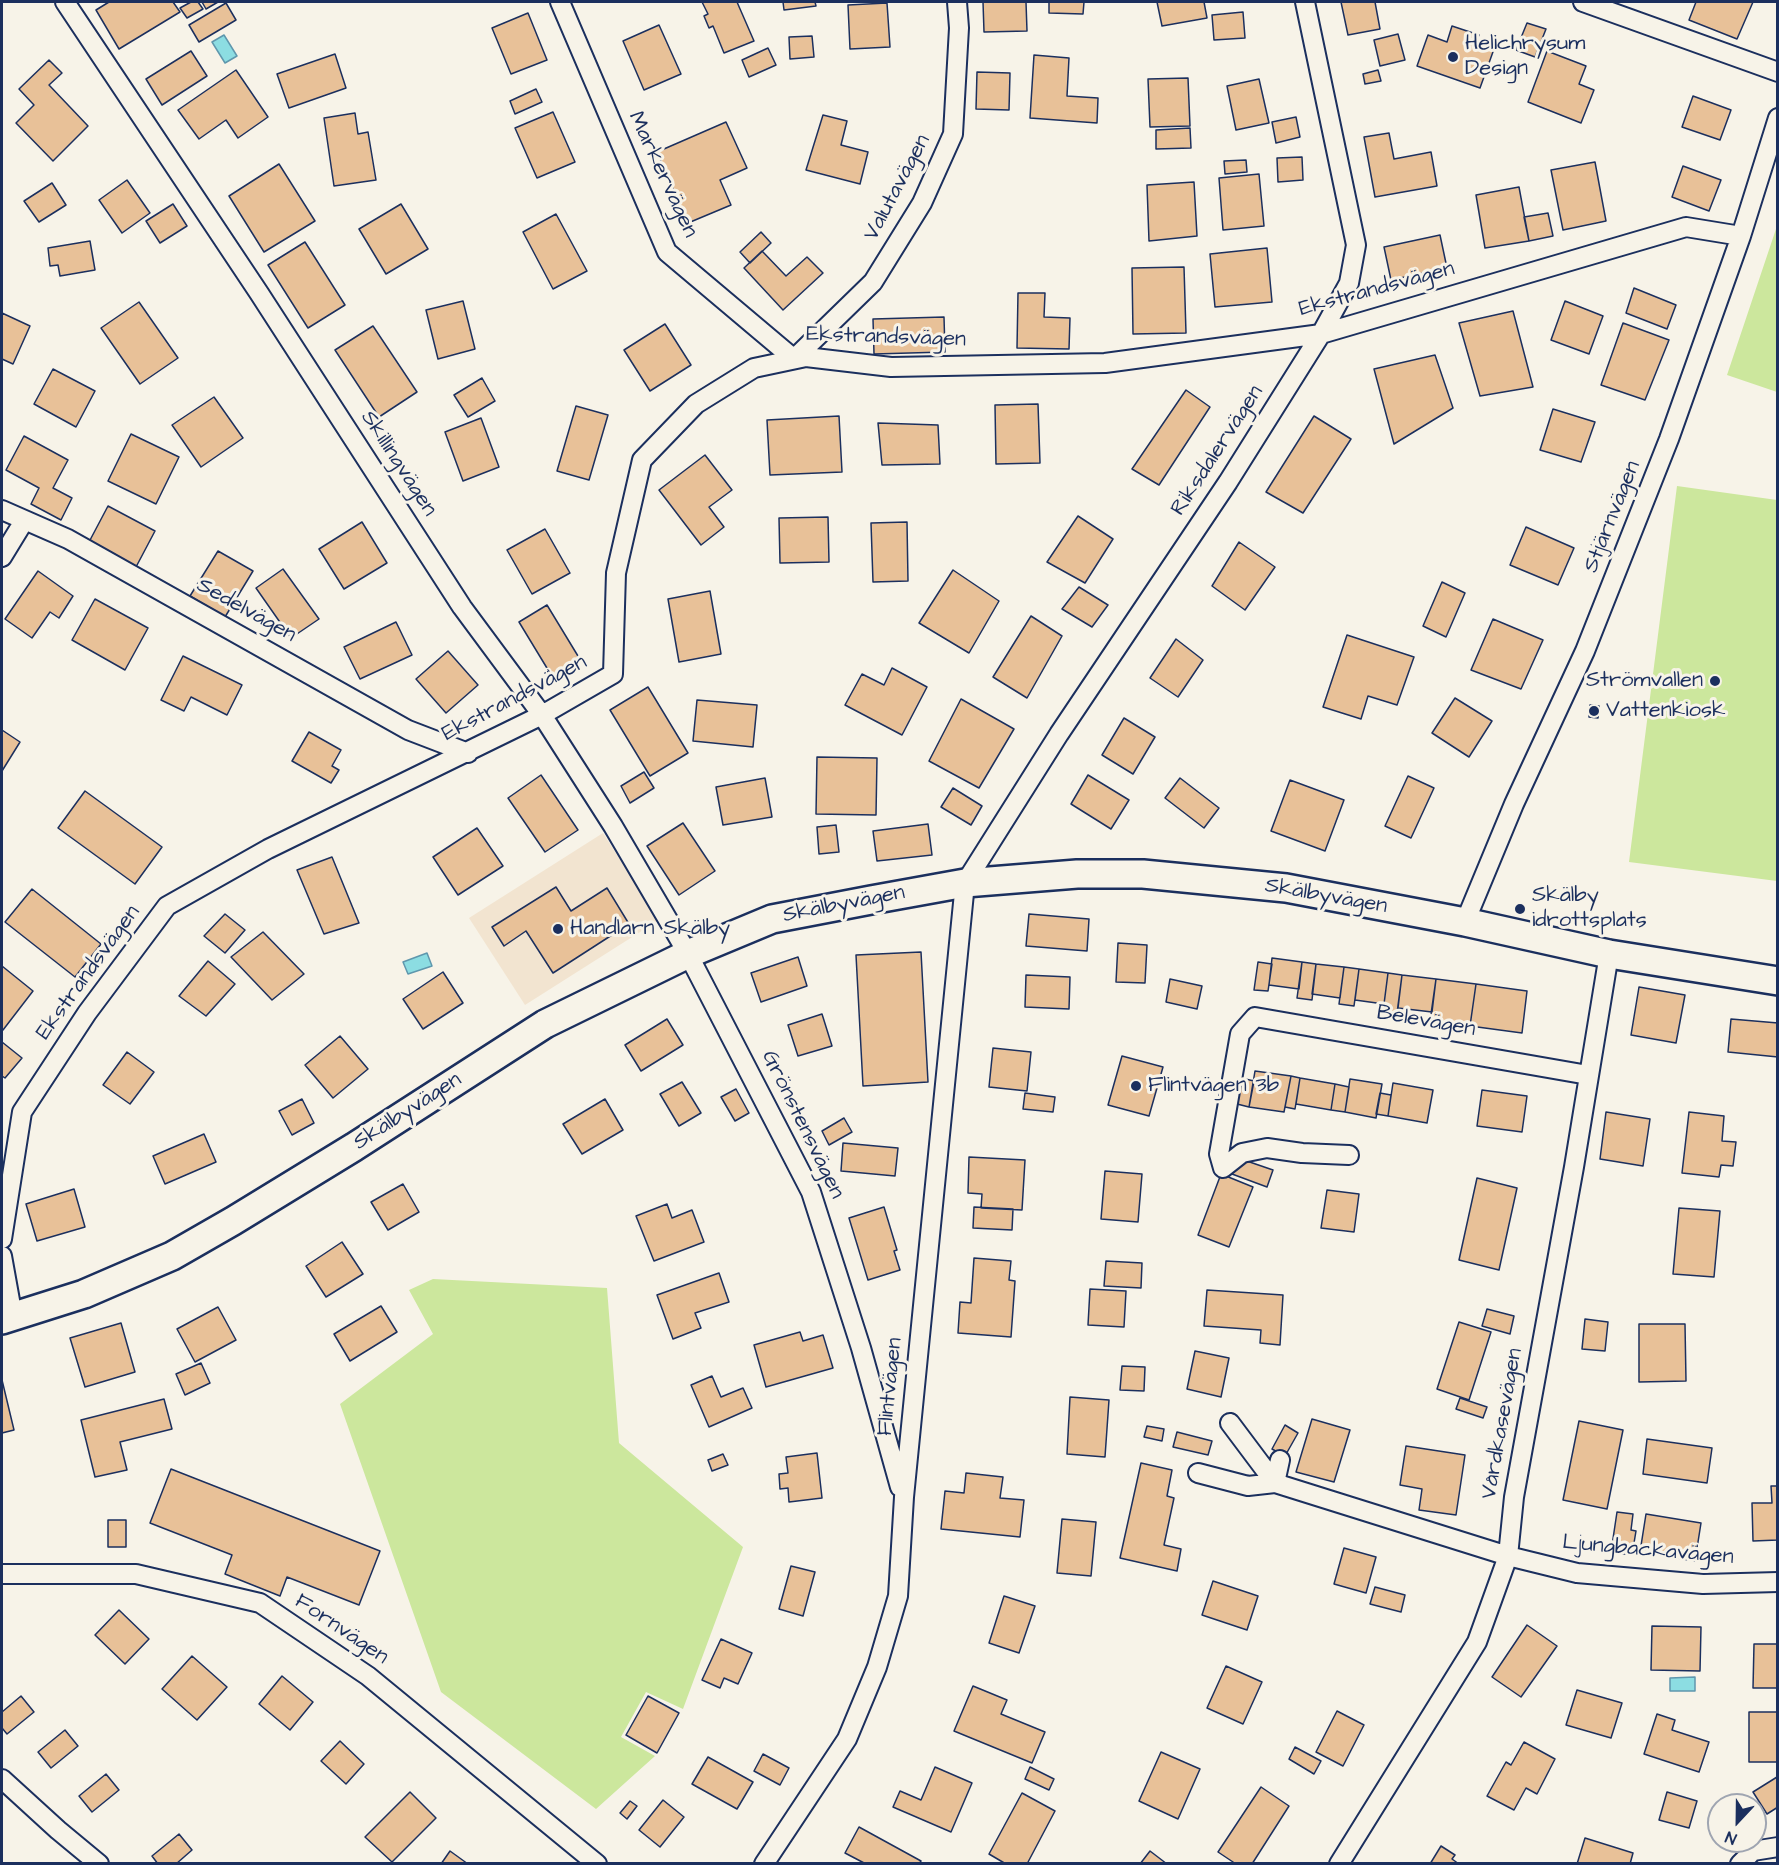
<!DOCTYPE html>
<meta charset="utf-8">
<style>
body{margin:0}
#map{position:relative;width:1779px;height:1865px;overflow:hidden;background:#f7f3e8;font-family:"Architects Daughter",sans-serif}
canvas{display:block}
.frame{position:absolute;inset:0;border:3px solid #1b2f5e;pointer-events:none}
.north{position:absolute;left:1707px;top:1793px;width:60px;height:60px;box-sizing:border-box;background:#f7f3e8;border:2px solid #9fa5b1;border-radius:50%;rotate:202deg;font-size:16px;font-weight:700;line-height:24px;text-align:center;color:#1b2f5e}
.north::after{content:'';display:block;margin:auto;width:21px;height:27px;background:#1b2f5e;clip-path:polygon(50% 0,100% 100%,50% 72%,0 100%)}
</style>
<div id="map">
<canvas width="1779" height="1865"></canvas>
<div class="frame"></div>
<div class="north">N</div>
</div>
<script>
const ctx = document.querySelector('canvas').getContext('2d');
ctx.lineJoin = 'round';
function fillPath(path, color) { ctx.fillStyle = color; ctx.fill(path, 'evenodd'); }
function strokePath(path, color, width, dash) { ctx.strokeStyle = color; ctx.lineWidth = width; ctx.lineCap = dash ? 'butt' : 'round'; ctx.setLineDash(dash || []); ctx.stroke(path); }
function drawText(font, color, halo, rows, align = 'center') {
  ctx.font = font + ' "Architects Daughter",sans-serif'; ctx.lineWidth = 6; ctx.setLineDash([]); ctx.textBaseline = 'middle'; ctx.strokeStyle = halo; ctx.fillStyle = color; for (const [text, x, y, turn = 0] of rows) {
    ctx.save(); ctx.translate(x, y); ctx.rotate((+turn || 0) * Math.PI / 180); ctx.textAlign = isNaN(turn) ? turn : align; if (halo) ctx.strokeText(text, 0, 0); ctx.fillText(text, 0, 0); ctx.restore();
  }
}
fillPath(new Path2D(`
 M603,833L659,920L525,1005L469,918Z`), '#f2e4d0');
fillPath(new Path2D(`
 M1777,226V392L1727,375Z
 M1677,486L1777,500V881L1629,862Z
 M433,1279L607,1288L619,1443L743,1547L683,1709L646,1692L621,1737L655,1756L596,1809L441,1692L340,1404L433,1334L409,1290Z`), '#cce79d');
const water = new Path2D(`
 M224,35L237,56L225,63L212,42Z
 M427,953L432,966L408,974L403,962Z
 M1695,1677V1691H1670V1678Z`);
fillPath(water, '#8cdde2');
strokePath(water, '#5f97ad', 1.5);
const building = new Path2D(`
 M109,2H173L180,12L119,49L96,10Z
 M191,2H198L203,9L187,18L180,8Z
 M202,2H218L206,9Z
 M702,2H737L754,41L724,53L713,26L709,28L704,16L708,14Z
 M783,2H815L816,6L784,10Z
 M983,2H1026L1027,31L984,32Z
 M1049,2H1084L1083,14L1049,13Z
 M1157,2H1204L1207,18L1162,26Z
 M1341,2H1375L1380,29L1348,35Z
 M1696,2H1753L1737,39L1689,20Z
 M226,3L236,20L199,42L189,25Z
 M887,3L890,47L850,49L848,5Z
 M1243,12L1245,38L1214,40L1212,15Z
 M528,13L547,60L511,74L492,28Z
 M1527,23L1546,29L1535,57L1516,50Z
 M659,25L681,74L644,90L623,41Z
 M1452,26L1479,35L1476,42L1494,49L1480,88L1417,66L1428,35L1447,42Z
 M1398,34L1405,60L1380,66L1374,40Z
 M812,36L814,57L790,59L789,37Z
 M768,48L776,65L749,77L742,60Z
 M191,51L207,76L162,105L146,79Z
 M1547,51L1586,66L1579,84L1594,90L1581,123L1528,102Z
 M335,54L346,88L289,108L277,74Z
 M1034,55L1069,58L1067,96L1098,98L1097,123L1030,118Z
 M49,60L62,73L49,85L88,126L53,161L16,123L34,105L19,89Z
 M236,70L268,117L238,138L226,120L199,139L178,110Z
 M1378,70L1381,81L1365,84L1363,74Z
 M977,72L1010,73L1009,110L976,109Z
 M1188,78L1190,126L1150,127L1148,79Z
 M1259,79L1269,123L1236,130L1227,86Z
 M536,89L542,102L515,114L510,101Z
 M1693,96L1731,110L1720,140L1682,127Z
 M553,112L575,162L537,178L515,128Z
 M355,113L358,134L368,132L376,180L334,186L324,118Z
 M823,115L847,121L841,145L868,152L860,184L806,170Z
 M1296,117L1300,137L1276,143L1272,122Z
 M726,122L747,168L720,180L731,205L688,223L657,152Z
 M1190,128L1191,148L1156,149V130Z
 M1389,133L1394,159L1431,152L1437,186L1375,197L1364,137Z
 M1302,157L1303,180L1278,182L1277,158Z
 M1246,160L1247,172L1225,174L1224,161Z
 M1595,162L1606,221L1563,230L1551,170Z
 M279,164L315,221L264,252L229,196Z
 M1683,166L1721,180L1709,211L1672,197Z
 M1259,174L1264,226L1223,230L1219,178Z
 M127,180L150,213L122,233L99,200Z
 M1194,182L1197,236L1149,241L1147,185Z
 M52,183L66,205L39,222L24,201Z
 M1519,187L1529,241L1485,248L1476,195Z
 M173,204L187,226L160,243L146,221Z
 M401,204L428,249L386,274L359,229Z
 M1548,213L1553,236L1529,241L1524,217Z
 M556,214L587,271L553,289L523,232Z
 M761,232L771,243L750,263L740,252Z
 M1440,235L1447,268L1391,280L1384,247Z
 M90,241L95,270L60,276L58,265L50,266L48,248Z
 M305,242L345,305L308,328L268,265Z
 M1267,248L1272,302L1215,307L1210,254Z
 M762,251L786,276L807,257L823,273L783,310L744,268Z
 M1184,267L1186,333L1133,334L1132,268Z
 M1634,288L1676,305L1667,329L1626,313Z
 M1018,293H1045L1044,317L1070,318L1069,349L1017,348Z
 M463,301L475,349L438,359L426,310Z
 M1565,301L1603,316L1589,354L1551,340Z
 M139,302L178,358L140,384L101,328Z
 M1513,311L1533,387L1480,396L1459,323Z
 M2,313L30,326L13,364L2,359Z
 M944,317L945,352L874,354L873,319Z
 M1623,323L1669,340L1645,400L1601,385Z
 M665,324L691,365L650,391L624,350Z
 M373,326L417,392L379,417L335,350Z
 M1435,355L1453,408L1394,444L1374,369Z
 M53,369L95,391L76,427L34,404Z
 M482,378L495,401L468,417L454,395Z
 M1186,390L1210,407L1159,485L1132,469Z
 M214,397L243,438L201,467L172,425Z
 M1038,404L1040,463L996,464L995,405Z
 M576,406L608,415L589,480L557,471Z
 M1553,409L1595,422L1581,462L1540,450Z
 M839,416L842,472L770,475L767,420Z
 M1314,416L1351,439L1303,513L1266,492Z
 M481,418L499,467L463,481L445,432Z
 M878,423L938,425L940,464L882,465Z
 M131,434L179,457L156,504L108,481Z
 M24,436L68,460L53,488L72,498L61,520L31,504L39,488L6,470Z
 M705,455L732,490L709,507L724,527L701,545L659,490Z
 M108,506L155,531L136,567L89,542Z
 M1078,516L1113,539L1085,583L1047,562Z
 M828,517L829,562L780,563L779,518Z
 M362,522L387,563L344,589L319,549Z
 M907,522L908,581L873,582L871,523Z
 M1526,527L1574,548L1558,585L1510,565Z
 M545,529L570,573L532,594L507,550Z
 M1239,542L1275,567L1245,610L1212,586Z
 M218,551L253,571L225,617L190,596Z
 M283,569L319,619L291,638L256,588Z
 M953,570L999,601L969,653L919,623Z
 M38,571L73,596L59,618L50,612L32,638L5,619Z
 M1442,582L1465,593L1446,637L1423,626Z
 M1079,587L1108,605L1092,627L1062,609Z
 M710,591L721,654L679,662L668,599Z
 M95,599L148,628L125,670L72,640Z
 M547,605L581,661L553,678L519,622Z
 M1031,616L1062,636L1027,698L993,677Z
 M1493,619L1543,640L1521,689L1471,670Z
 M396,622L412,655L360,679L344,647Z
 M1347,635L1414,657L1397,705L1368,696L1361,719L1323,707Z
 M1176,639L1203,660L1178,697L1150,678Z
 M448,651L478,685L446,713L416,679Z
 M183,656L242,685L227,715L191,697L184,711L161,700Z
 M892,668L927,687L902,735L845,705L862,674L884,685Z
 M648,687L688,753L650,776L610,710Z
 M1455,698L1492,721L1469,757L1432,733Z
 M961,699L1014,729L979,788L929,761Z
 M697,700L757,705L753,747L693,741Z
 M1590,705L1599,706L1598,718L1589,717Z
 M1124,718L1155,737L1133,774L1102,755Z
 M2,730L20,742L2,771Z
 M309,732L341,750L332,766L339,770L331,783L292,761Z
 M817,757L877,758L876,815L816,814Z
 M644,772L654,788L630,803L621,786Z
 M541,775L578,830L545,852L508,798Z
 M1088,775L1129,800L1111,829L1071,804Z
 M1408,776L1434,788L1411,838L1385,826Z
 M765,778L772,817L723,825L716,787Z
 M1180,778L1219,808L1204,828L1165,798Z
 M1290,780L1344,800L1325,851L1271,831Z
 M953,788L982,806L971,825L941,807Z
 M85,791L162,847L135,884L58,828Z
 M683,823L715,871L679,895L647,846Z
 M928,824L932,855L877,861L873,831Z
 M836,825L839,852L819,854L817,827Z
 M477,828L503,866L458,895L433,857Z
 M332,857L359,923L324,934L297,870Z
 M556,887L571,911L607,888L629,924L553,973L526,931L504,946L492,927Z
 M32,889L101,944L75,977L5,922Z
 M225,914L245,930L225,953L204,936Z
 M1029,914L1089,919L1087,951L1026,946Z
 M263,932L304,974L272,1000L231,957Z
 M1118,943L1147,945L1145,983L1116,982Z
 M921,952L928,1082L863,1086L856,955Z
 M798,957L807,986L761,1002L751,973Z
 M1272,958L1302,962L1299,989L1269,985Z
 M208,961L235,984L206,1016L179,996Z
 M1258,962L1272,964L1268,991L1254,990Z
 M1302,962L1316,964L1312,1000L1297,998Z
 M1316,964L1344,967L1340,998L1312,994Z
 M2,966L33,991L3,1030L2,1029Z
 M1344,967L1359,969L1354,1006L1339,1004Z
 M1359,969L1388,973L1384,1004L1355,1000Z
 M443,972L463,1003L423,1029L403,999Z
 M1388,973L1402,975L1397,1013L1383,1012Z
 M1026,975L1070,977L1069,1009L1025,1007Z
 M1402,975L1436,979L1432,1012L1398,1008Z
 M1170,979L1202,986L1197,1009L1166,1002Z
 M1436,979L1476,984L1470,1026L1430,1021Z
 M1476,984L1527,991L1522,1033L1470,1026Z
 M1639,987L1685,995L1676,1043L1631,1035Z
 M822,1014L832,1046L798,1056L788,1025Z
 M667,1019L683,1045L641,1071L625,1045Z
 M1731,1019L1778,1023V1057L1728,1052Z
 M340,1036L368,1069L333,1098L305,1065Z
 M2,1042L22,1058L5,1078L2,1076Z
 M993,1048L1031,1052L1027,1091L989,1087Z
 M127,1052L154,1072L130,1104L103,1085Z
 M1122,1056L1163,1067L1149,1116L1108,1105Z
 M1255,1071L1291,1076L1284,1112L1249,1107Z
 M1291,1076L1300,1078L1295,1109L1285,1107Z
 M1241,1078L1254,1081L1249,1107L1237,1104Z
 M1300,1078L1335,1084L1331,1110L1296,1104Z
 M1350,1079L1382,1084L1376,1118L1345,1112Z
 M682,1082L701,1113L679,1126L660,1094Z
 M1393,1083L1433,1090L1427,1123L1388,1116Z
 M1335,1084L1349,1087L1345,1112L1331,1110Z
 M736,1089L749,1113L735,1121L721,1097Z
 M1482,1090L1527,1096L1522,1132L1477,1126Z
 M1025,1093L1055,1097L1053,1112L1023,1109Z
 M1380,1093L1391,1095L1388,1116L1376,1114Z
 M302,1099L314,1123L292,1135L279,1111Z
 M605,1099L623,1130L582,1154L563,1124Z
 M1606,1112L1650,1119L1643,1166L1600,1159Z
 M1689,1112L1724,1116L1722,1141L1736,1142L1733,1166L1721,1165L1719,1177L1682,1173Z
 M844,1118L852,1132L829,1145L822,1131Z
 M204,1134L216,1162L165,1184L153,1156Z
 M843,1143L898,1148L895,1176L841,1171Z
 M969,1157L1025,1160L1022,1210L981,1208L982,1194L968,1193Z
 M1238,1158L1273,1170L1267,1187L1232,1174Z
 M1105,1171L1142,1174L1138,1222L1101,1219Z
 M1221,1174L1253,1187L1229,1247L1198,1235Z
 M1477,1178L1517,1188L1499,1270L1459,1260Z
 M403,1184L419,1212L388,1230L371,1202Z
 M74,1189L85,1227L37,1241L26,1204Z
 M1327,1190L1359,1194L1354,1232L1321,1228Z
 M667,1204L672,1218L692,1210L704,1242L654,1261L636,1216Z
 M884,1207L897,1250L894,1251L900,1270L868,1280L849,1218Z
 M974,1207L1013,1209L1012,1230L973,1228Z
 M1679,1208L1720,1211L1714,1277L1673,1274Z
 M342,1242L363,1274L326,1297L306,1266Z
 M974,1258L1011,1261L1009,1280L1015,1281L1011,1337L958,1333L960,1302L971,1303Z
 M1106,1261L1142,1263L1141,1288L1104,1286Z
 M719,1273L729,1302L695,1313L701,1328L673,1339L657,1295Z
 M1090,1289L1126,1291L1124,1327L1088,1325Z
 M1207,1290L1283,1295L1280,1345L1260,1343L1261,1330L1204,1326Z
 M381,1306L397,1332L350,1361L334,1334Z
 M218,1307L236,1340L195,1362L177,1329Z
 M1487,1309L1514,1316L1510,1334L1482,1326Z
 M1585,1319L1608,1322L1605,1351L1582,1349Z
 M1459,1322L1491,1332L1469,1400L1437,1389Z
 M121,1323L135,1372L85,1387L70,1338Z
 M1639,1324H1685L1686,1381L1639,1382Z
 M800,1332L803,1341L823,1335L833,1368L766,1387L754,1345Z
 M1195,1351L1229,1358L1221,1397L1187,1389Z
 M201,1363L210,1383L185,1395L176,1374Z
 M1122,1366L1145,1367L1144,1391L1120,1390Z
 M712,1376L721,1397L743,1388L752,1408L709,1427L691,1385Z
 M2,1380L14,1430L2,1433Z
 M1070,1397L1109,1400L1105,1457L1067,1454Z
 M1460,1398L1487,1407L1483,1418L1456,1409Z
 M164,1399L172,1429L120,1442L127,1470L95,1477L81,1420Z
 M1312,1419L1350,1430L1334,1482L1296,1472Z
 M1579,1421L1623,1430L1607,1509L1563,1500Z
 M1285,1425L1298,1433L1285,1456L1272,1449Z
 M1147,1426L1164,1429L1162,1441L1144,1437Z
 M1177,1432L1212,1441L1208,1455L1173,1447Z
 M1647,1439L1712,1448L1707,1483L1643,1474Z
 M1406,1446L1465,1455L1456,1515L1419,1510L1422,1489L1400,1485Z
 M817,1453L822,1498L789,1502L788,1488L780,1489L779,1474L788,1473L786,1457Z
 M723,1454L728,1465L712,1471L708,1460Z
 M1141,1463L1172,1470L1167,1496L1174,1498L1164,1545L1181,1549L1177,1571L1120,1558Z
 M171,1469L380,1551L359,1605L287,1577L280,1596L225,1574L232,1555L150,1523Z
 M966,1473L1003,1477L1000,1498L1024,1500L1020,1537L941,1529L945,1491L964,1493Z
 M1771,1486H1778V1540L1753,1541L1752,1503H1772Z
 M1617,1512L1633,1514L1631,1530L1636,1531L1632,1555L1611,1552Z
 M1646,1514L1701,1523L1695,1561L1640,1552Z
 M1062,1519L1096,1522L1091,1576L1057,1573Z
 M108,1520H126V1547H108Z
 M1344,1548L1376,1557L1366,1593L1334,1584Z
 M791,1566L815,1572L803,1616L779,1609Z
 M1213,1581L1258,1596L1247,1630L1202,1615Z
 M1375,1587L1405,1595L1401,1612L1370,1604Z
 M1004,1596L1035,1606L1019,1653L989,1643Z
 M119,1610L149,1639L125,1664L95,1635Z
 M1527,1625L1557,1646L1521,1697L1492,1677Z
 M1652,1626L1701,1627L1700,1671L1651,1670Z
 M721,1639L752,1653L738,1684L724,1678L720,1688L702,1680Z
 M1754,1644H1778V1688H1753Z
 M192,1656L227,1687L197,1720L162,1689Z
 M1226,1666L1262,1682L1243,1724L1207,1708Z
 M282,1676L313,1702L290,1730L259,1704Z
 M973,1686L1007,1700L1001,1714L1045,1732L1032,1763L954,1731Z
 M1577,1690L1622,1703L1611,1738L1566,1725Z
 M21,1696L34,1712L7,1734L2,1728V1712Z
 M648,1696L679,1713L657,1753L626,1735Z
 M1337,1711L1364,1725L1343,1766L1316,1752Z
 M1749,1712H1778L1777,1762H1749Z
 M1657,1714L1675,1720L1672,1730L1709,1742L1699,1772L1644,1754Z
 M65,1730L78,1746L51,1768L38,1752Z
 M340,1741L364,1764L346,1784L321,1761Z
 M1524,1742L1555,1759L1537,1794L1526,1788L1514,1810L1487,1796L1506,1762L1511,1765Z
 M1295,1747L1321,1761L1314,1774L1289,1759Z
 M1161,1752L1200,1769L1178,1819L1139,1801Z
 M763,1754L789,1768L780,1785L754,1771Z
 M708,1757L753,1782L737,1809L692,1784Z
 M935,1767L972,1783L951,1832L893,1807L900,1791L921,1800Z
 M1030,1767L1054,1779L1049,1790L1025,1779Z
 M106,1774L119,1790L92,1812L79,1796Z
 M1777,1777L1778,1807L1767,1814L1753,1792Z
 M1261,1787L1289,1806L1252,1864H1236L1218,1852Z
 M410,1792L436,1818L392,1862L365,1837Z
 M1667,1792L1697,1801L1689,1828L1659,1820Z
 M1022,1793L1055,1811L1027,1864H1006L989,1854Z
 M663,1800L684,1817L660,1847L639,1830Z
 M630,1801L637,1806L627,1819L620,1813Z
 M859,1827L921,1861L919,1864H866L845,1853Z
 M179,1834L192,1850L176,1864H158L152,1856Z
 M1585,1838L1633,1853L1630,1864H1577Z
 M1441,1846L1455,1855L1452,1859L1459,1864H1430Z
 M450,1851L468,1864H441Z
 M1150,1851L1167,1864H1140Z`);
fillPath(building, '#e8c198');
strokePath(building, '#1b2f5e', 1.5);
const street = new Path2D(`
 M65,2L259,293L462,607L542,715L613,826L688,954L811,1192L861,1348L900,1487
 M560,2L667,252L794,359L873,282L922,203L953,134L959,28L957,2
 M1583,2L1778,72
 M2,510L68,539L408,730L468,753
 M2,557L24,521
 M1465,922L1514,804L1585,651L1669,439L1741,236L1778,118
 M1349,1155L1302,1153L1267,1148L1242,1153L1223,1168L1219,1154L1240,1034L1255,1017L1588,1075
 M2,1239L22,1112L87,1013L167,906L268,849L542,715L613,674L616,573L642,460L696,404L754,368L806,357L891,367L1105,363L1321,334L1686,227L1741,236
 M2,1256L13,1317
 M1230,1423L1275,1483
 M1198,1473L1248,1486L1275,1483L1508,1556L1577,1573L1703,1584L1778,1582
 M1275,1483L1280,1460
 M2,1574H136L260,1603L368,1676L597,1864
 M2,1779L58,1830L99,1864
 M764,1864L847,1739L877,1667L898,1596L904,1497L965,883L1059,734L1228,482L1321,334L1349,283L1356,245L1305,2
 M1339,1864L1477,1642L1508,1556L1514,1497L1574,1167L1609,954
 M1740,1864L1753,1851L1778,1847`);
const secondary = new Path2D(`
 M2,1320L84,1294L172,1256L233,1221L354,1147L545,1024L688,954L772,919L871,900L965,883L1077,874H1143L1286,888L1465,922L1609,954L1778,981`);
strokePath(street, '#1b2f5e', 22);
strokePath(secondary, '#1b2f5e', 32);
strokePath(street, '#f7f3e8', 18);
strokePath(secondary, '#f7f3e8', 27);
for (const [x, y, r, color] of [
 [1453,57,6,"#1b2f5e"],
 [1715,681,6,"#1b2f5e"],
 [1594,711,6,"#1b2f5e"],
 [1520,909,6,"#1b2f5e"],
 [558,929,6,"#1b2f5e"],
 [1136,1086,6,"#1b2f5e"]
]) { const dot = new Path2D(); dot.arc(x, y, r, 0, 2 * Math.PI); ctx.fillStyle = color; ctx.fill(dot); strokePath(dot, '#f7f3e8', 2); }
drawText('22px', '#1b2f5e', '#f7f3e8', [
 ["Helichrysum",1465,44],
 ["Design",1465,69],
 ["Strömvallen",1703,681,"right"],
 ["Vattenkiosk",1606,711],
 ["Skälby",1532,896],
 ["idrottsplats",1532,921],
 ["Handlarn Skälby",570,929],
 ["Flintvägen 3b",1148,1086]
], 'left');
drawText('22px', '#1b2f5e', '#f7f3e8', [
 ["Markervägen",662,175,65],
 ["Valutavägen",898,188,-62],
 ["Ekstrandsvägen",1377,290,-15],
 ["Ekstrandsvägen",886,338,2],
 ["Riksdalervägen",1218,451,-57],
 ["Skillingvägen",398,464,57],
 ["Stjärnvägen",1613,517,-68],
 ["Sedelvägen",246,611,29],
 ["Ekstrandsvägen",515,699,-28],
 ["Skälbyvägen",1326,897,10],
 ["Skälbyvägen",844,905,-11],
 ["Ekstrandsvägen",89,973,-54],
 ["Belevägen",1426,1022,10],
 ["Skälbyvägen",408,1112,-33],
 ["Grönstensvägen",802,1125,64],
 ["Flintvägen",891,1387,-84],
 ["Vårdkasevägen",1503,1424,-80],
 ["Ljungbackavägen",1648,1551,5],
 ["Fornvägen",341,1630,34]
]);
</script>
